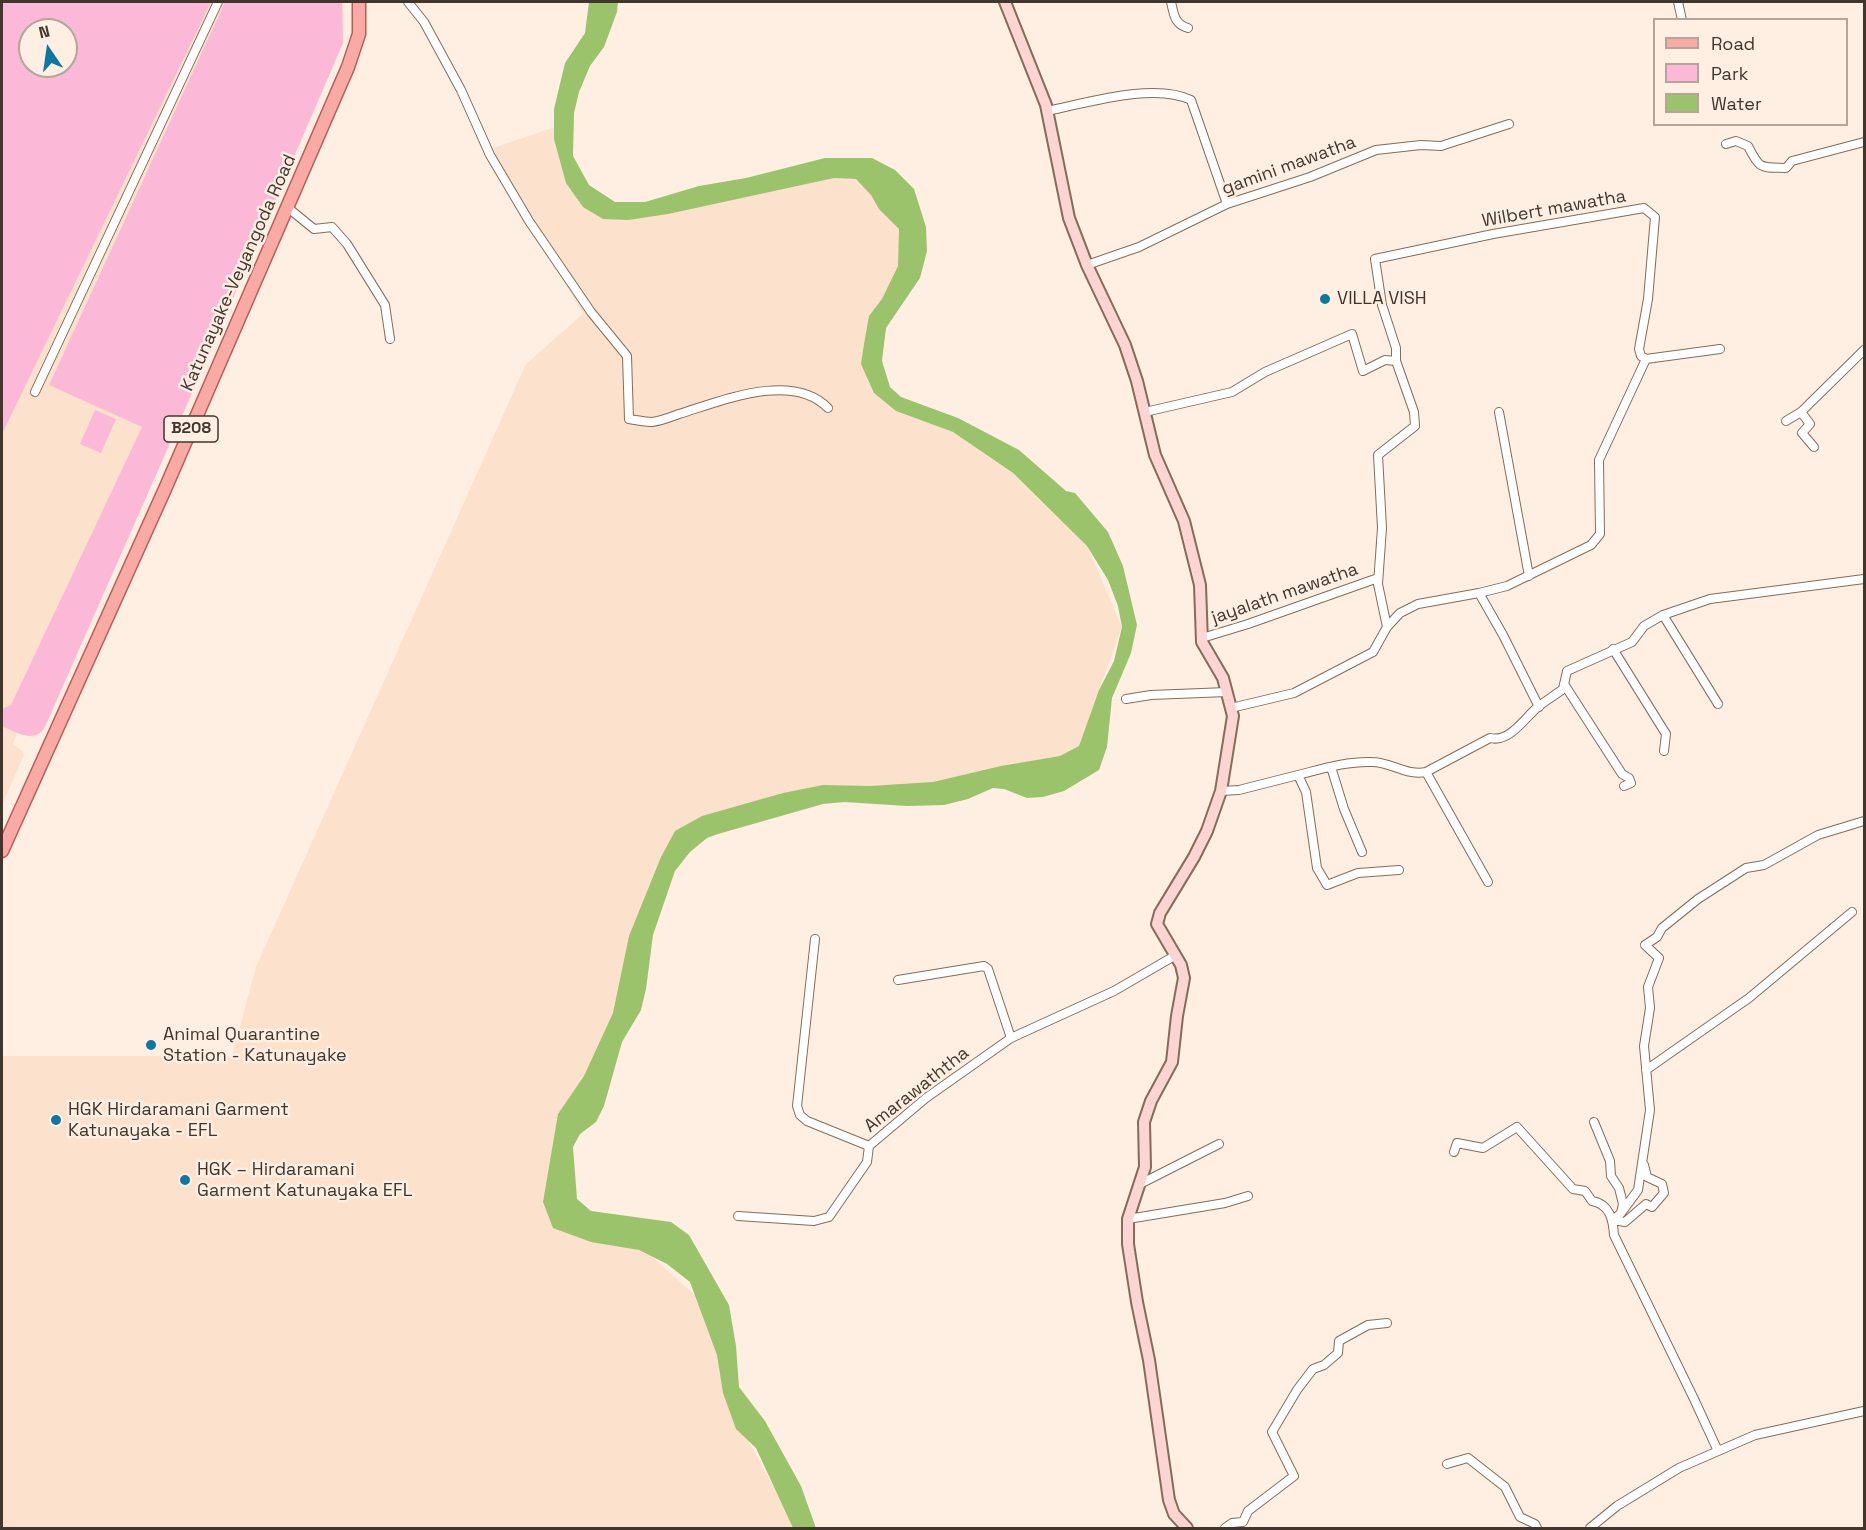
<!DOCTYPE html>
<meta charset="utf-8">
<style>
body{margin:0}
#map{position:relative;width:1866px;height:1530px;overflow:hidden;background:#ffefe2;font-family:"Space Grotesk",sans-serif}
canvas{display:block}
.frame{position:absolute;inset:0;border:3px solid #41362e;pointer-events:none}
.legend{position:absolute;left:1653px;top:18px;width:195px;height:108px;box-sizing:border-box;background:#ffefe2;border:2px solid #b3a59a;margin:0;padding:8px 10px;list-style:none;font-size:18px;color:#41362e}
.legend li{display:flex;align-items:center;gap:12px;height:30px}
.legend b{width:30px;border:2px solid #b3a59a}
.north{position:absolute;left:18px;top:18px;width:60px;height:60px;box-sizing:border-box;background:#ffefe2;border:2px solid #b3a59a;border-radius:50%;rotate:347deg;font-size:16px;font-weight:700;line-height:24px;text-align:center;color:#41362e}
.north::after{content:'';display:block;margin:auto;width:21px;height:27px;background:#0c78a2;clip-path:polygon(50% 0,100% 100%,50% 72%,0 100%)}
</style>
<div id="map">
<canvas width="1866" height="1530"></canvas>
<div class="frame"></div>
<ul class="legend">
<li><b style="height:8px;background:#faaaa5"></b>Road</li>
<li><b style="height:16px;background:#fcb9d7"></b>Park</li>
<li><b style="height:16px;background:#9bc36c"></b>Water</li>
</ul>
<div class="north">N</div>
</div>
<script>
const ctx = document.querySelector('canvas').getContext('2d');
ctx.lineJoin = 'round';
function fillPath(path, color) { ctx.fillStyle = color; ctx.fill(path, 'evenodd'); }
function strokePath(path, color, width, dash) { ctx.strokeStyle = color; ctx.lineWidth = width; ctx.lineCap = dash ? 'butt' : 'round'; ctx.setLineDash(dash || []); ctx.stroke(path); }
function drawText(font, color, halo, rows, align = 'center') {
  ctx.font = font + ' "Space Grotesk",sans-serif'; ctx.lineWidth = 5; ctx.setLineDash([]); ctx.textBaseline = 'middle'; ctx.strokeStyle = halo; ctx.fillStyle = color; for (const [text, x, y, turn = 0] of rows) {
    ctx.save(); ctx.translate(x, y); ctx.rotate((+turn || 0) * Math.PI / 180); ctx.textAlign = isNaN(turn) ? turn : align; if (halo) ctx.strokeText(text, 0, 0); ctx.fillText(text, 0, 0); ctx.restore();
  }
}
fillPath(new Path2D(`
 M2,2H342L344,15L343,43L200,375L42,733L33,737L17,733L13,744L21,750L24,755L2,805ZM30,30H66V66H30Z
 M564,124L563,155L603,219L834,178L869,180L901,214L898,266L864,344L896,411L953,432L1012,473L1087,546L1122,627L1079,746L1021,778L783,793L675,831L618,1029L560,1152L557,1214L651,1256L714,1312L726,1400L796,1528H2V1056H232L256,967L526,364L583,314L490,149Z`), '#fce1cc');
fillPath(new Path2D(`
 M2,2H211L2,434ZM30,30H66V66H30Z
 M225,2H342L343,43L200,375L44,729C32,743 16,732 2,726V709L11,705L142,427L49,385Z
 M95,410L116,419L101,453L80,444Z`), '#fcb9d7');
fillPath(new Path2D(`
 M589,2H618L617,12L604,47L590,66L579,92L574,113L573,156L589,185L615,202H645L699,186L746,178L825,158H872L895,170L914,189L926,227L927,251L920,278L886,328L882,361L890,387L901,397L958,418L1019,450L1066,491L1075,493L1108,532L1123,566L1137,625L1131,653L1112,698L1107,747L1099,770L1064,791L1043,797L1027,798L1004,789L993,788L968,799L944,805L907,806L844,802L823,804L718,834L707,838L690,852L675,871L653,935L646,989L641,1010L622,1042L604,1106L596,1122L580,1134L573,1147L577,1199L591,1211L671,1222L689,1235L729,1305L736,1346L739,1387L765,1421L801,1486L816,1528H793L756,1448L736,1429L723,1393L717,1355L690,1282L667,1264L639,1250L591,1242L553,1228L543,1202L558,1114L584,1076L613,1013L629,936L661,857L675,831L702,816L783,793L823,785L870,786L933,782L1001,766L1060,756L1079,746L1099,690L1114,661L1122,627L1118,606L1108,580L1087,546L1013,473L953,432L896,411L874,393L861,364L864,344L869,316L882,299L898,266L899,229L879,209L871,195L856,179L834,178L668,214L628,220L603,219L583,207L566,183L554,139V109L565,63L585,33Z`), '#9bc36c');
const street = new Path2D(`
 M408,2L424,22L461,90L490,155L529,221L591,312L627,356L629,419C636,420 645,422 652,422C661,421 671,417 679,414C722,401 792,371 828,408
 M1171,2C1174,14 1174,24 1188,28
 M1678,2L1682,20
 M1047,111C1087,103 1154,82 1191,100L1227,204
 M1726,144L1736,141L1748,146C1760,170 1760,167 1786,168L1792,161L1864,142
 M287,207L314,229L332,227L347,244L385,305L390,339
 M1087,265L1139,247L1227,204L1310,177L1376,150L1421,145L1441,146L1509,124
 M1396,361V348L1382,305L1375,259L1493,234L1644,208L1655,217L1648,299L1639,349L1641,356L1646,359L1720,349
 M35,392L218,2
 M1145,412L1232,392L1265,372L1352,334L1363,371L1385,360L1396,361L1414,412L1415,426L1378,455L1382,528L1378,584L1387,627
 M1499,412L1529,576
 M1801,412L1810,424L1802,433L1814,447
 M1786,421L1801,412L1864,350
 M1479,593L1503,635L1539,707
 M1663,615L1718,704
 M1202,638L1248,624L1378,578
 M1613,649L1666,734L1664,751
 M1564,684L1622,774L1629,778L1631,783L1624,786
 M1126,699L1151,695L1227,692
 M1231,708L1294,693L1373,652L1387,627L1400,613L1418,604L1479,593L1507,586L1591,545L1600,534L1599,460L1646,359
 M1331,767L1344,809L1362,852
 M1426,772L1488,882
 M1298,775C1322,769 1347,761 1372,762C1391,762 1407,776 1426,772L1490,738C1510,743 1525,717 1539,706C1547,700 1555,695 1563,689L1567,671L1632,642L1644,626L1663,615L1710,599L1864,579
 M1221,791L1239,790L1298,775L1306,792L1317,868L1327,885L1358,873L1399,870
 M815,939L797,1106L800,1115L807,1121L869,1146L926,1098L1011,1038L1114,991L1176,955
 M898,980L984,966L988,969L1011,1038
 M1646,1070L1749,998L1852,912
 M1594,1122L1610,1161L1611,1176L1619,1188L1623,1204L1621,1213L1613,1220L1625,1222L1646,1204L1652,1207L1664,1193L1662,1184L1647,1177L1644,1165
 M1454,1152L1457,1143L1483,1148L1517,1127L1573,1189L1585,1191L1592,1201C1610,1204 1613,1220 1614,1235L1694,1399L1718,1451
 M1140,1184L1219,1144
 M1621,1213L1638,1190L1650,1110L1644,1046L1650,1008L1648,987L1659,958L1645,945L1657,937L1662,928L1698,899L1746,868L1764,865L1818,835L1864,821
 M738,1216L814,1221L829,1217L867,1162L869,1146
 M1128,1219L1225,1203L1248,1196
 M1447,1464L1468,1458L1505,1487L1520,1517L1535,1524L1537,1528
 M1225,1528L1232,1523L1243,1522L1248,1511L1294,1476L1272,1432L1297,1390L1313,1369L1324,1365L1338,1353L1339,1341L1368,1325L1387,1323
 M1590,1528L1617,1506L1679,1468L1755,1435L1864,1411`);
const secondary = new Path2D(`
 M1005,2L1046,105L1069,218L1087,265L1125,345L1137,381L1155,455L1184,521L1200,585L1202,642L1223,678L1233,716L1221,791L1207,831L1194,857L1160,913L1157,924L1181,965L1184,978L1177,1016L1172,1062L1151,1101L1144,1122L1145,1167L1128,1219V1244L1137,1302L1149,1360L1169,1500L1174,1514L1187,1528`);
const primary = new Path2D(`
 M2,851L165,489L348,67L359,34V2`);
strokePath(street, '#846c5a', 10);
strokePath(secondary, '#846c5a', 14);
strokePath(primary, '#b75c54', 15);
strokePath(street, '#fff', 8);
strokePath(secondary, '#fcd4d2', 10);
strokePath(primary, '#faaaa5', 12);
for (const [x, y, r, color] of [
 [1325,299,6,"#0c78a2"],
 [151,1045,6,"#0c78a2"],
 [56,1120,6,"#0c78a2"],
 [185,1180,6,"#0c78a2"]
]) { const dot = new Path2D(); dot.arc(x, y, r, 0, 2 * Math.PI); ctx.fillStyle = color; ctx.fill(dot); strokePath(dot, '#ffefe2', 2); }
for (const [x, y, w] of [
 [191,429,54]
]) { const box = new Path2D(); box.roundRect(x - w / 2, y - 13, w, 26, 4.5); ctx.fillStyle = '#ffefe2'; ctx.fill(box); strokePath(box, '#41362e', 1.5); }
drawText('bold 16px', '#41362e', null, [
 ["B208",191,429]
]);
drawText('18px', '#41362e', '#ffefe2', [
 ["gamini mawatha",1289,166,-20],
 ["Wilbert mawatha",1554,209,-10],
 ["Katunayake-Veyangoda Road",239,273,-66],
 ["jayalath mawatha",1285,594,-19],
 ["Amarawaththa",917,1090,-38]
]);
drawText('18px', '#41362e', '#ffefe2', [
 ["VILLA VISH",1337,299],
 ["Animal Quarantine",163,1035],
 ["Station - Katunayake",163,1056],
 ["HGK Hirdaramani Garment",68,1110],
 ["Katunayaka - EFL",68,1131],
 ["HGK – Hirdaramani",197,1170],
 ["Garment Katunayaka EFL",197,1191]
], 'left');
</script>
